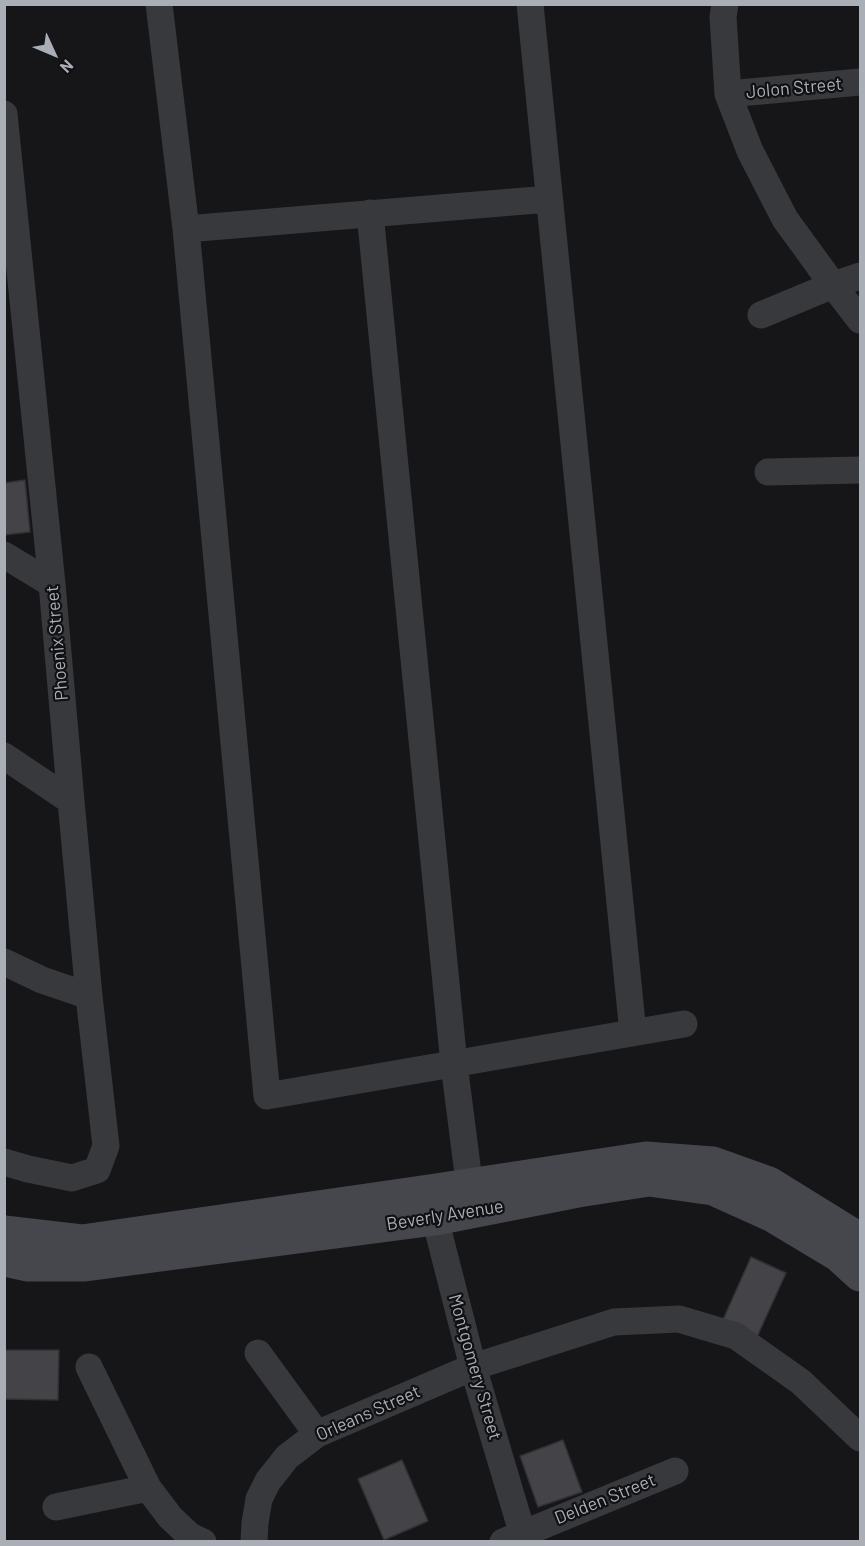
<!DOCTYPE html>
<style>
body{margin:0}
#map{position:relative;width:865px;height:1546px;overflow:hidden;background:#161618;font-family:Barlow,sans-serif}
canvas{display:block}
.frame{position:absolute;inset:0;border:6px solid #aaaeb7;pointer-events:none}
.north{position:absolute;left:24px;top:24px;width:60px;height:60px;-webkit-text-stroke:4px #111113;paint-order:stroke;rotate:134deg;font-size:16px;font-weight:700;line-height:24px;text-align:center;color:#aaaeb7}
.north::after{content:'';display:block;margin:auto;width:21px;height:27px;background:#aaaeb7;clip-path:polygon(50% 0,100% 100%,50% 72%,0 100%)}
</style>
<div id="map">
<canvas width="865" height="1546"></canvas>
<div class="frame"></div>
<div class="north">N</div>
</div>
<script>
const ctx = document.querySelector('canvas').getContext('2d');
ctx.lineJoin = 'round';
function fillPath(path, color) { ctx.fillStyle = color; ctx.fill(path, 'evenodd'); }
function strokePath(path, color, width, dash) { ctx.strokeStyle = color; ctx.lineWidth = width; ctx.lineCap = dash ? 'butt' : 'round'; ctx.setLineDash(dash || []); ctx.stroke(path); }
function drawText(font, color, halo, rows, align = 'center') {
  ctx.font = font + ' Barlow,sans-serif'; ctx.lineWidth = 4.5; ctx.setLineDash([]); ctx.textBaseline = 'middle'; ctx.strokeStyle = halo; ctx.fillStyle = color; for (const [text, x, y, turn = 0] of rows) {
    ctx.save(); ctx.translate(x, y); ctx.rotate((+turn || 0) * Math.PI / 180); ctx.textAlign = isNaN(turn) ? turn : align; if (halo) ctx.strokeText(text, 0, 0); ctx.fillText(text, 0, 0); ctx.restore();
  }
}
const building = new Path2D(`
 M25,480L30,532L4,535V483Z
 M751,1257L786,1273L757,1337L722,1322Z
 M4,1350H59L58,1400L4,1399Z
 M563,1440L582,1492L538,1507L520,1456Z
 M402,1460L428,1521L384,1540L358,1479Z`);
fillPath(building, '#444448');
strokePath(building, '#313134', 1.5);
strokePath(new Path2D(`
 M159,4L186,229L267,1096L684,1024
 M530,4L633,1033
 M725,4L723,17L728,94L750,151L785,219L833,285L860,320
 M728,94L860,82
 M4,114L52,584L71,801L89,996L106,1146L97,1170L72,1178L28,1169L4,1162
 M370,213L454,1064L472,1205
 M186,229L549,199
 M761,315L833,285L860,276
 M768,472L860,470
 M4,555L52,584
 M4,756L71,801
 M4,962L42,980L89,996
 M430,1199L473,1367L525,1542
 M258,1353L317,1434
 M89,1367L148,1488L170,1517L190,1536L203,1542
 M56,1507L148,1488
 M254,1542L255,1523L259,1499L268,1481L287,1457L317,1434L473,1367L614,1322L679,1319L736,1336L801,1382L860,1438
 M503,1542L675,1471`), '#38393d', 27);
strokePath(new Path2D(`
 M4,1232L82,1241L429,1191L646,1158L713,1163L769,1183L853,1235L860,1242
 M4,1260L27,1265H85L435,1219L578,1191L649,1180L713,1189L773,1216L838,1255L860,1275`), '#46474d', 33);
drawText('18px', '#aaaeb7', '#111113', [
 ["Jolon Street",794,88,-5],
 ["Phoenix Street",57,643,-95],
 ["Beverly Avenue",445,1215,-9],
 ["Montgomery Street",475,1367,74],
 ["Orleans Street",368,1413,-24],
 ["Delden Street",605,1499,-22]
]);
</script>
